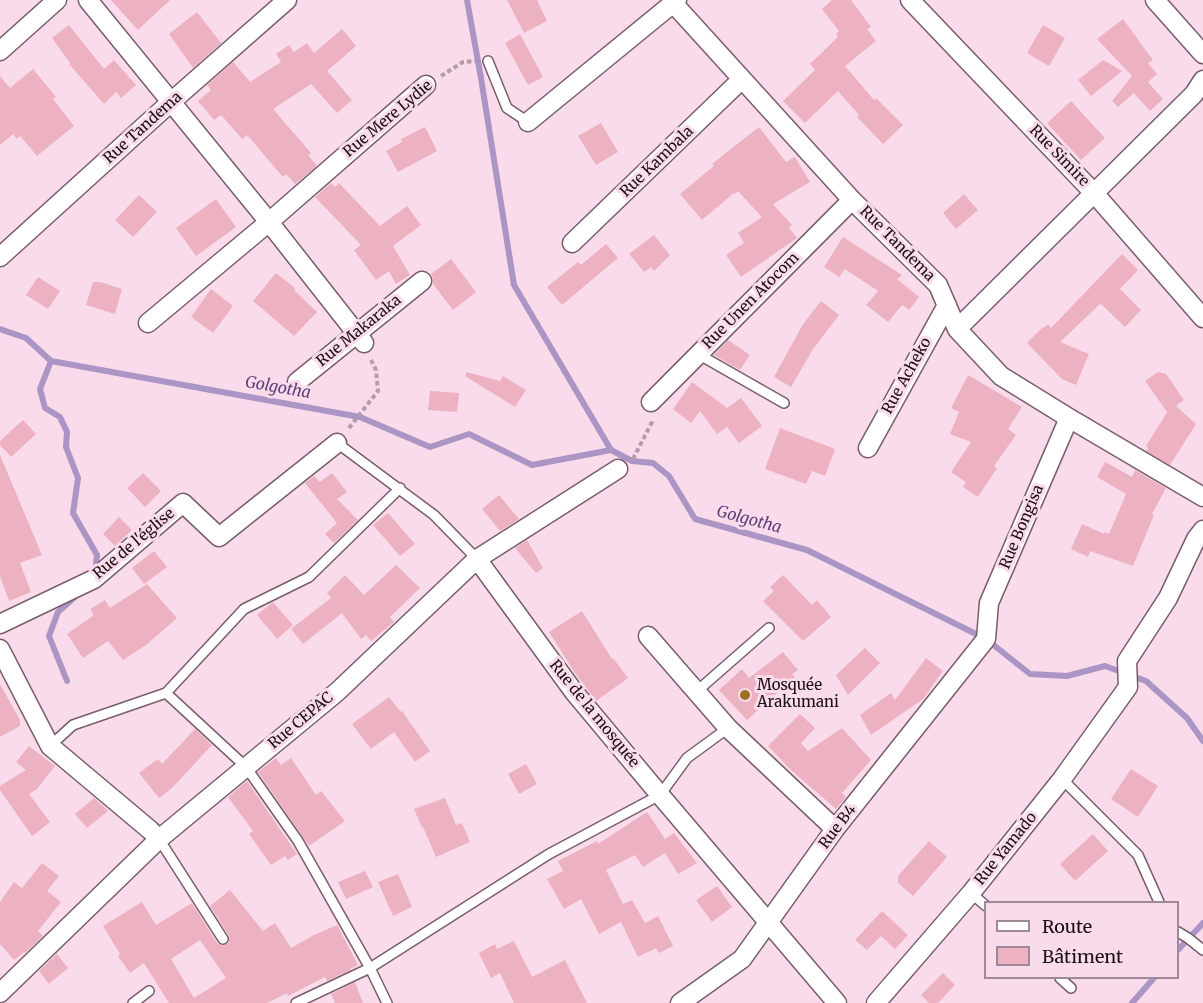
<!DOCTYPE html>
<meta charset="utf-8">
<style>
body{margin:0}
#map{position:relative;width:1203px;height:1003px;overflow:hidden;background:#f9dbec;font-family:Merriweather,serif}
canvas{display:block}
.legend{position:absolute;left:984px;top:901px;width:195px;height:78px;box-sizing:border-box;background:#f9dbec;border:2px solid #9f8996;margin:0;padding:8px 10px;list-style:none;font-size:18px;color:#190f15}
.legend li{display:flex;align-items:center;gap:12px;height:30px}
.legend b{width:30px;border:2px solid #9f8996}
</style>
<div id="map">
<canvas width="1203" height="1003"></canvas>
<ul class="legend">
<li><b style="height:8px;background:#fff"></b>Route</li>
<li><b style="height:16px;background:#edb2c1"></b>Bâtiment</li>
</ul>
</div>
<script>
const ctx = document.querySelector('canvas').getContext('2d');
ctx.lineJoin = 'round';
function strokePath(path, color, width, dash) { ctx.strokeStyle = color; ctx.lineWidth = width; ctx.lineCap = dash ? 'butt' : 'round'; ctx.setLineDash(dash || []); ctx.stroke(path); }
function fillPath(path, color) { ctx.fillStyle = color; ctx.fill(path, 'evenodd'); }
function drawText(font, color, halo, rows, align = 'center') {
  ctx.font = font + ' Merriweather,serif'; ctx.lineWidth = 6; ctx.setLineDash([]); ctx.textBaseline = 'middle'; ctx.strokeStyle = halo; ctx.fillStyle = color; for (const [text, x, y, turn = 0] of rows) {
    ctx.save(); ctx.translate(x, y); ctx.rotate((+turn || 0) * Math.PI / 180); ctx.textAlign = isNaN(turn) ? turn : align; if (halo) ctx.strokeText(text, 0, 0); ctx.fillText(text, 0, 0); ctx.restore();
  }
}
strokePath(new Path2D(`
 M467,0L481,78L514,285L611,450
 M0,329L26,338L51,361L360,417L430,447L469,434L532,465L611,450L632,461L653,463L669,476L695,519L807,550L986,639L1030,674L1067,676L1105,666L1146,681L1187,718L1203,741
 M51,361L40,389L45,408L60,417L67,432L66,447L78,478L73,513L97,555L95,573
 M67,681L49,636L58,612L76,596
 M1178,950L1203,923
 M1132,1003L1154,978`), '#aa95c4', 6);
fillPath(new Path2D(`
 M111,0H170L138,30Z
 M507,0H537L547,21L524,33Z
 M832,0H851L871,27L867,29L876,41L845,66L874,100L876,98L903,125L883,144L857,117L859,115L838,91L805,123L783,101L815,70L810,64L838,37L836,34L839,31L822,9Z
 M197,12L221,43L193,68L169,34Z
 M1123,19L1153,60L1148,63L1157,74L1148,82L1163,99L1150,111L1134,93L1118,107L1112,101L1132,76L1097,39Z
 M69,25L104,69L114,60L136,85L121,98L116,92L104,104L69,64L70,63L52,38Z
 M1043,25L1065,38L1049,66L1027,53Z
 M342,29L356,46L327,71L352,100L337,113L311,84L273,109L311,153L308,155L317,166L295,184L286,174L283,177L247,135L242,139L221,115L214,120L198,101L211,90L207,85L233,62L250,82L281,62L276,54L289,45L294,52L307,43L314,53Z
 M520,34L543,77L528,85L505,43Z
 M1103,60L1122,71L1091,96L1078,80Z
 M33,69L56,97L53,99L74,126L37,156L20,136L17,139L13,134L0,145V76L10,88Z
 M1071,101L1105,138L1081,160L1047,123Z
 M601,123L618,152L596,165L578,136Z
 M425,127L437,151L398,172L386,151L402,142L401,139Z
 M759,127L786,162L795,157L810,182L773,204L792,225L789,228L797,238L741,277L726,255L744,243L738,233L762,217L738,191L735,194L734,193L702,220L680,194L714,166L712,164Z
 M331,183L335,187L339,183L380,226L407,206L421,225L393,246L410,275L396,284L389,271L376,280L354,250L361,245L315,197Z
 M964,194L978,210L956,229L943,213Z
 M139,195L157,212L133,237L115,220Z
 M216,199L236,227L196,256L176,228Z
 M654,235L670,255L654,271L651,267L644,272L629,254Z
 M843,237L902,275L897,279L919,297L909,310L902,305L888,322L866,305L878,291L845,269L839,277L824,267Z
 M606,244L618,258L562,305L547,287L578,262L581,265Z
 M1122,254L1138,270L1120,289L1141,310L1125,327L1101,304L1099,305L1060,342L1089,354L1076,385L1062,379L1027,343L1043,327L1044,328L1048,324L1051,328Z
 M451,259L476,292L453,310L433,284V279L431,274Z
 M276,273L295,288L294,290L317,312L294,336L253,301Z
 M38,277L60,291L48,309L26,295Z
 M93,282H100L122,289L115,314L86,305Z
 M211,289L233,306L213,333L191,317Z
 M821,301L839,315L813,349L791,387L774,377L803,324Z
 M728,340L750,355L740,370L714,355Z
 M467,372L500,381L503,376L526,390L515,407L465,376Z
 M1158,372L1166,374L1184,400L1176,406L1196,424L1170,465L1146,451L1148,448L1146,446L1168,411L1167,412L1145,381Z
 M968,375L1022,407L1008,429L1016,435L994,466L997,468L978,497L963,487L966,482L951,472L971,442L950,434L959,412L951,408Z
 M692,382L727,408L741,398L762,426L739,443L727,427L717,434L700,411L691,423L673,409Z
 M430,391L459,393L457,412L428,410Z
 M23,420L36,434L11,457L0,445V441Z
 M780,428L835,449L825,476L812,471L806,484L765,469Z
 M0,455L42,555L20,563L31,592L9,601L0,576Z
 M1105,462L1132,477L1135,470L1166,488L1152,514L1154,515L1133,566L1090,551L1088,557L1071,549L1082,524L1104,534V532L1109,534L1126,494L1097,477Z
 M143,473L161,491L145,507L127,488Z
 M332,473L347,492L337,499L358,520L334,543L325,534L337,523L305,483L314,476L320,482Z
 M499,495L519,519L500,531L482,509Z
 M388,513L415,544L400,556L373,525Z
 M119,517L132,530L115,546L103,534Z
 M527,540L543,568L536,573L515,548Z
 M154,551L167,567L144,584L132,568Z
 M396,565L420,588L390,617L394,622L371,641L366,635L361,639L342,613L303,644L291,629L331,598L327,593L345,575L364,595Z
 M783,575L812,605L817,600L831,617L803,641L763,601L774,591L770,587Z
 M147,584L177,618L146,645L123,660L108,641L83,658L67,634L94,615L90,609L105,600L110,608Z
 M273,602L293,625L277,639L257,615Z
 M582,611L612,659L613,658L628,678L596,701L575,673L549,632Z
 M865,648L880,663L848,695L836,675Z
 M783,652L798,670L792,674L795,677L747,720L719,690L742,669L749,678Z
 M926,658L943,671L923,699L871,735L860,715L891,693L895,700Z
 M0,684L20,720V726L0,737Z
 M389,697L401,712L402,711L430,751L415,762L394,732L371,749L352,724Z
 M800,714L815,728L801,743L808,751L842,728L871,760L842,793L846,797L836,809L792,771L768,746Z
 M195,729L212,745L172,788L159,798L139,773L158,759L162,764Z
 M29,746L55,766L37,789L29,794L50,822L32,836L0,790V786L26,770L16,762Z
 M276,758L281,765L291,758L316,795L321,791L345,821L309,846L258,772Z
 M526,764L537,784L519,794L508,774Z
 M1131,769L1158,786L1138,817L1111,799Z
 M247,781L297,854L288,860L285,856L271,865L249,834L253,831L228,797Z
 M94,798L108,811L87,828L75,814Z
 M445,798L456,825L462,823L470,842L436,857L423,827L422,828L414,809Z
 M647,812L665,839L674,833L697,863L678,874L665,853L643,867L635,855L606,870L623,904L632,900L645,923L658,916L673,946L659,953L656,948L638,957L621,922L599,934L581,899L564,909L547,879L563,871L558,861L597,841L598,844Z
 M1093,834L1108,851L1075,881L1060,864Z
 M929,841L947,857L913,896L898,883V876Z
 M42,863L59,876L47,891L61,902L38,931L43,936L25,953L24,952L14,960L0,944V902L14,882L22,888Z
 M365,871L373,887L346,899L338,882Z
 M398,874L412,907L393,916L378,882Z
 M717,886L732,907L712,922L696,900Z
 M230,890L263,931L275,923L291,948L314,935L337,925L358,965L350,969L351,970L327,981L325,977L288,996L287,993L267,1003H169L144,963L130,973L118,956L120,954L103,926L142,902L156,925L192,903L217,943L224,946L229,942V936L210,906ZM200,940L226,978L194,998L171,959Z
 M882,911L908,935L895,949L881,936L867,950L855,940Z
 M514,941L532,977L565,960L587,1003H514L500,973L491,978L479,953L495,944L497,949Z
 M57,954L68,968L49,984L39,971Z
 M943,973L955,985L938,1003H929L921,995Z
 M355,982L363,1003H335L331,994Z`), '#edb2c1');
const lane = new Path2D(`
 M488,61L507,108L528,122
 M698,354L784,403
 M337,443L434,515L477,559
 M696,692L769,628
 M166,693L246,767L298,841L370,968L387,1003
 M50,746L73,725L166,693L244,609L309,577L400,488
 M1062,779L1138,855L1159,902
 M159,839L223,939
 M971,893L986,906
 M1178,932L1188,938L1203,950
 M1060,978L1071,988
 M133,1003L149,991
 M296,1003L370,968L549,854L660,795L687,758L728,728`);
const street = new Path2D(`
 M88,0L269,222L364,343
 M910,0L1094,193L1203,318
 M1155,0L1203,54
 M673,3L852,200L938,285L957,329L1001,376L1069,418L1203,497
 M0,51L57,0
 M528,122L677,0
 M572,243L741,80
 M0,257L171,102L287,0
 M148,323L269,222L426,85
 M957,329L1194,94L1203,80
 M297,382L422,281
 M651,402L852,200
 M868,448L947,305
 M477,559L574,692L660,795L837,1003
 M0,624L94,579L183,503L219,537L337,443
 M648,636L728,728L835,829
 M0,649L50,746L150,830L159,839
 M0,993L159,839L337,692L477,559L618,469
 M680,1003L742,959L835,829L986,639L989,603L1069,418
 M876,1003L971,893L1062,779L1128,687L1127,661L1168,598L1196,539L1203,530`);
strokePath(lane, '#785e6d', 12);
strokePath(street, '#785e6d', 21);
strokePath(new Path2D(`
 M441,76L463,62L475,61
 M349,428L378,391L376,370L371,360
 M633,459L652,422V420`), '#b49daa', 4, [4.5, 3]);
strokePath(lane, '#fff', 9);
strokePath(street, '#fff', 18);
for (const [x, y, r, color] of [
 [745,695,6,"#9d7021"]
]) { const dot = new Path2D(); dot.arc(x, y, r, 0, 2 * Math.PI); ctx.fillStyle = color; ctx.fill(dot); strokePath(dot, '#f9dbec', 2); }
drawText('15px', '#190f15', '#f9dbec', [
 ["Rue Mere Lydie",388,119,-40],
 ["Rue Tandema",143,128,-42],
 ["Rue Simire",1059,156,46],
 ["Rue Kambala",657,162,-44],
 ["Rue Tandema",897,244,45],
 ["Rue Unen Atocom",751,301,-45],
 ["Rue Makaraka",359,331,-39],
 ["Rue Acheko",907,376,-61],
 ["Rue Bongisa",1022,527,-67],
 ["Rue de l'église",134,544,-40],
 ["Rue de la mosquée",594,714,51],
 ["Rue CEPAC",301,721,-40],
 ["Rue B4",838,827,-53],
 ["Rue Yamado",1006,849,-51]
]);
drawText('15px', '#190f15', '#f9dbec', [
 ["Mosquée",757,686],
 ["Arakumani",757,703]
], 'left');
drawText('italic 16px', '#5d407c', '#f9dbec', [
 ["Golgotha",278,388,10],
 ["Golgotha",749,520,15]
]);
</script>
